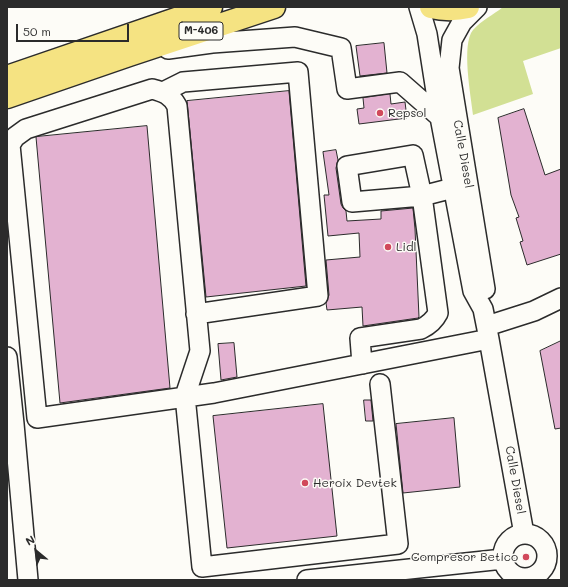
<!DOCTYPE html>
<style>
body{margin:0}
#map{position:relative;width:568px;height:587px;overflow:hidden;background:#fdfcf7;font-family:Mali,sans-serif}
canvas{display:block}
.frame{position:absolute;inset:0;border:8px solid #2b2b2b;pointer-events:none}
.north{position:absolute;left:16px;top:531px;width:40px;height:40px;-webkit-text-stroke:3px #fdfcf7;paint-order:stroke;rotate:331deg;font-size:11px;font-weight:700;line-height:16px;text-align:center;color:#2b2b2b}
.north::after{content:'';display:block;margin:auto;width:14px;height:18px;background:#2b2b2b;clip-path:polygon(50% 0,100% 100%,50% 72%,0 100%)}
.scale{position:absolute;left:16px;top:24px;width:113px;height:18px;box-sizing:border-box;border:2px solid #2b2b2b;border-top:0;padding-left:5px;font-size:12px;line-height:14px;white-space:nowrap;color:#2b2b2b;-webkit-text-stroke:3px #fdfcf7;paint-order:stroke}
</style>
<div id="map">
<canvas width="568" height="587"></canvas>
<div class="frame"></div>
<div class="north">N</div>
<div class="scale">50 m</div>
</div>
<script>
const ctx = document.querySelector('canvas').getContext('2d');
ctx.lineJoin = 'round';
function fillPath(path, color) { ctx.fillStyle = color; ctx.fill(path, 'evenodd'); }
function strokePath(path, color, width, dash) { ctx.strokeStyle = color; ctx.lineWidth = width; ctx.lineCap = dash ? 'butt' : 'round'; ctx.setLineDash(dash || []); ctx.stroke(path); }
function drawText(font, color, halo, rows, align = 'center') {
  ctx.font = font + ' Mali,sans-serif'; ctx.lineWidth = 3; ctx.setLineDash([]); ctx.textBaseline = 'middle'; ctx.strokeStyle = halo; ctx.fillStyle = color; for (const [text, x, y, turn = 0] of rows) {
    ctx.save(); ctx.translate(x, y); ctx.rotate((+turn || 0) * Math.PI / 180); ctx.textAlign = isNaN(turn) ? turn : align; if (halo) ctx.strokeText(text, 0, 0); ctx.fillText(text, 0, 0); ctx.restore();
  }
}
fillPath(new Path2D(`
 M503,7H561V48L523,61L533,94L473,115C471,96 461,44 473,30C482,20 493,15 503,7Z`), '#d2e094');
const building = new Path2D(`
 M384,43L387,73L360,76L356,46Z
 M289,91L306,286L206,297L187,101Z
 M390,94L391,104L405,102L407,118L359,124L357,109L364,108L363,98Z
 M524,109L545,175L561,169V254L527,265L520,242L523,241L516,218L519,217L511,195L498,118Z
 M147,126L170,388L60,403L36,137Z
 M336,150L338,160L336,168L341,204L343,208L346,211L347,221L381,219V211L413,208L415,229L419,317L418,318L363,326L362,307L327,310L326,303L329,295L326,260L360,257L359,233L328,236L324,195H329L323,152Z
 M561,341V428L555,429L540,351Z
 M234,343L237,377L221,380L218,344Z
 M364,400H371L373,421H366Z
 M323,404L337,536L227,548L213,416Z
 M454,418L460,487L403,493L396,424Z`);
fillPath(building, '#e3b2d1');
strokePath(building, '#2b2b2b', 1);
const minor = new Path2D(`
 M419,7L427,34L440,117L473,291L483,309L489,339L524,534
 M477,7L462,22L452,40L449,68L485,289
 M168,49L212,43L295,37L341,48L347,89L400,82L440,117
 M163,92L183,82L298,72L318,296L196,314
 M487,326L534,311L561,298
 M7,357L14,424L28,580
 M362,364L360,338L421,329C429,325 434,321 438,313L422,196L413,155L347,166L352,202L422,196L453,188
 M380,384L398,544L202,567L185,396L200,351L177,106C171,95 164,92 152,89L26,129L15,137L10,145L37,418L214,393L489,339
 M503 556a22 22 0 1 1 44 0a22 22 0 1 1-44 0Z
 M307,580L503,559`);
const highway = new Path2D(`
 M431,7C444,10 455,10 468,7
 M7,77L211,7
 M7,97L129,55L274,7`);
strokePath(minor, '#2b2b2b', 22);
strokePath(highway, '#2b2b2b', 25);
strokePath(minor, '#fdfcf7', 19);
strokePath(highway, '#f5e382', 22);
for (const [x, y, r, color] of [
 [380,113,4,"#d1495b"],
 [388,247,4,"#d1495b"],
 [305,483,4,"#d1495b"],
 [526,557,4,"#d1495b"]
]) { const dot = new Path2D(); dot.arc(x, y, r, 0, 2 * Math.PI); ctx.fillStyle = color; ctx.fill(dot); strokePath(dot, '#fdfcf7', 1.5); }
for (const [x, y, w] of [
 [201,31,44]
]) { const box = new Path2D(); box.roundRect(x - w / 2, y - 9, w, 18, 3); ctx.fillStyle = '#fdfcf7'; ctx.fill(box); strokePath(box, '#2b2b2b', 1); }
drawText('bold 11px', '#2b2b2b', null, [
 ["M-406",201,31]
]);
drawText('12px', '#2b2b2b', '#fdfcf7', [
 ["Repsol",388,113],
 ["Lidl",396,247],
 ["Heroix Devtek",313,483],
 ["Compresor Betico",518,557,"right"]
], 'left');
drawText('12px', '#2b2b2b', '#fdfcf7', [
 ["Calle Diesel",463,154,80],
 ["Calle Diesel",515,480,80]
]);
</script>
